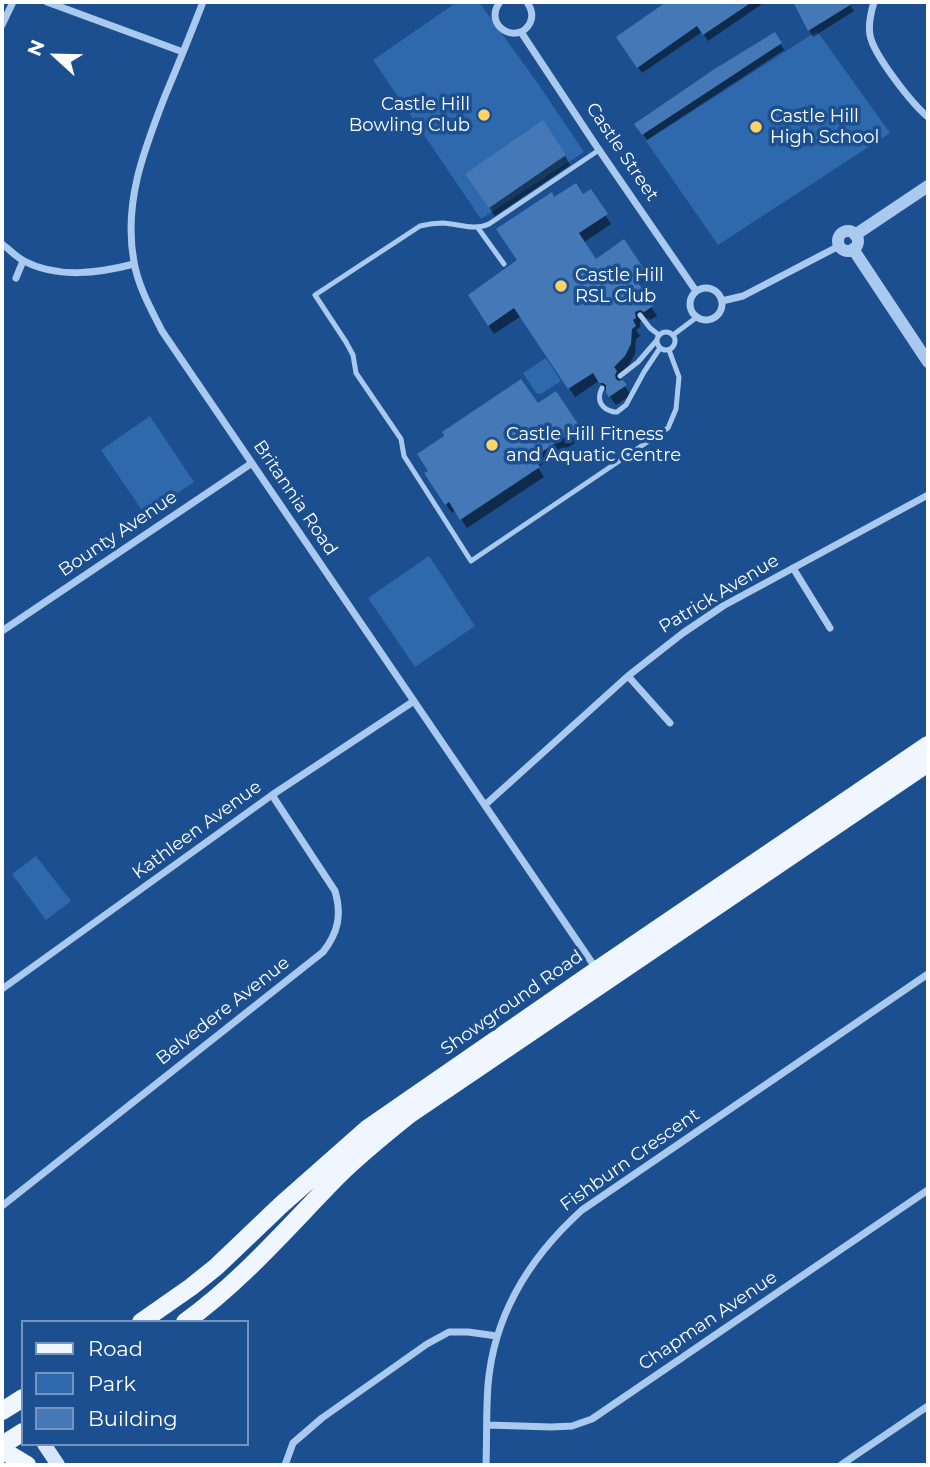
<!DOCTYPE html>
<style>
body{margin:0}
#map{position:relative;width:930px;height:1467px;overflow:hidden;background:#1b4f8f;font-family:Montserrat,sans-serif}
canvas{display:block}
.frame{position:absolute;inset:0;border:4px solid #fff;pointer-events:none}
.legend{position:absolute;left:21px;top:1320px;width:228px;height:126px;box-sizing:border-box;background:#1b4f8f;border:2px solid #7695bc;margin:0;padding:9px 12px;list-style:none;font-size:21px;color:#fff}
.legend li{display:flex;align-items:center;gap:14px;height:35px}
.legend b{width:35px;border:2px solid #7695bc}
.north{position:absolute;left:21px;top:21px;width:70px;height:70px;-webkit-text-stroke:5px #1b4f8f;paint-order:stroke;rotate:292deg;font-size:19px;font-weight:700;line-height:28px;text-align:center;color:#fff}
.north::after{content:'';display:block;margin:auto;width:24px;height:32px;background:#fff;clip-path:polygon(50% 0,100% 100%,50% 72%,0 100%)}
</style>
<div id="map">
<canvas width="930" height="1467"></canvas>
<div class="frame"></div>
<ul class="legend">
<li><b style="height:9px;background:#f0f6ff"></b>Road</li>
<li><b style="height:19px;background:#2e69ad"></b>Park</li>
<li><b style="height:19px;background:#4478b7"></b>Building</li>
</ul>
<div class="north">N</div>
</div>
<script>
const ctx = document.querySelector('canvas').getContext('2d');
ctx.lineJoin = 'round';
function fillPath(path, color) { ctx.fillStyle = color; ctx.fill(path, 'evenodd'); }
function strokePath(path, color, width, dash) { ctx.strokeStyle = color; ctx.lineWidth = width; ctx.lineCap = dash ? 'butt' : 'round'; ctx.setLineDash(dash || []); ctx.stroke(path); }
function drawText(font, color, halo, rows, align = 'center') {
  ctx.font = font + ' Montserrat,sans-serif'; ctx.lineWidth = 7; ctx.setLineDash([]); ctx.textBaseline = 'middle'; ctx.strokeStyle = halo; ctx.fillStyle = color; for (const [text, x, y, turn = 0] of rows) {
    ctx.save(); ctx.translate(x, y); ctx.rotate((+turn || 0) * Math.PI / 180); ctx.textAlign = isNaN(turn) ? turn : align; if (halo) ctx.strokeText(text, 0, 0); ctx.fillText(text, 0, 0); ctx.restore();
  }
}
fillPath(new Path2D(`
 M457,2H479L534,78L584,152L481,219L373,60Z
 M817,31L890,133L718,245L646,141Z
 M546,358L561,381L541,394L536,393L523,373Z
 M150,416L194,482L145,515L101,450Z
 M429,556L475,626L415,667L368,598Z
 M36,856L71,901L46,920L12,874Z`), '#2e69ad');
fillPath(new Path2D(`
 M670,2H688L690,4L694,2H761L762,4L708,41L702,32L642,73L618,37Z
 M794,2H848L854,11L813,37Z
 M774,34L784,50L647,140L637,124Z
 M565,155L570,165L495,216L473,184Z
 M590,192L611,224L583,243L596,262L642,270L647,279L638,286L657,316L650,320L646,318L640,322V327L636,330L640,336L636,339L635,354L629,365L618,377L631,395L616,405L599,381L575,397L521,316L494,334L475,305L519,261L554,200L583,197Z
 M555,393L584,437L538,467L544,477L467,528L455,510L452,513L432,483Z`), '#0007');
fillPath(new Path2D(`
 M666,2H752L703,35L697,26L637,68L616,37Z
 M793,2H855L808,31Z
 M775,32L782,43L642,135L634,124L713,70Z
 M543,120L566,155L489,208L465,174Z
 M576,183L583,194L591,189L608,214L579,233L596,259L624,239L644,269L634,276L653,306L644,312L640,310L635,312L636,318L633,320L636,326L632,329L631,344L625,356L614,367L617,371L615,375L616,379L619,381L623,380L627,385L609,397L606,393V385L603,383H599L593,373L568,389L514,308L488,326L468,295L517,260L496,229L552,192L554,197Z
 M521,379L538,403L556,391L580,427L534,457L540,467L460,520L449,502L445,505L424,473L428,471L417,454L444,436L442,432Z`), '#4478b7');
strokePath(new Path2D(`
 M599,150L489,224C474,231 459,224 443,223C435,223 428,224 420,226L315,295L346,342L353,355L356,373L401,439L404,456L471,561L668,428L676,409L679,377L669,350
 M478,228L504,264
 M640,315L650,328L659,335
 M657 341a9 9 0 1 1 18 0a9 9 0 1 1-18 0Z
 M673,335L697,317
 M620,376L638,362L657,340
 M602,388C596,400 601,409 614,412H617L626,405L644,372L660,348`), '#a9c9ee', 5);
strokePath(new Path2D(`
 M47,2L183,52
 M203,2C191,33 178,65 165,96C144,150 123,203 134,262C138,286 151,309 162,331L597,970
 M500,2C482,26 518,46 530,23C534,15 531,8 527,2
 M874,2C871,12 868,24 870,35C873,54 912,104 928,117
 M2,25L13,2
 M521,32L595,144L696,291
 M2,244C9,249 16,257 24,261C58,279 99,273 134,264
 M16,278L23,261
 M690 304a16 16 0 1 1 32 0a16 16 0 1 1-32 0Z
 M722,301L743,296L839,246
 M793,568L830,628
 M2,631L252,463
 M628,676L670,723
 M485,805L628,676L683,633L723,606L928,495
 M2,989L272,795L414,701
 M2,1206L323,952C338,933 342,915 335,891L272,795
 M488,1425L551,1427L572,1426L592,1419L928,1190
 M285,1465L293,1443L322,1418L427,1344L449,1332H468L497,1336
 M486,1465C487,1439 486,1412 488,1385C494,1313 530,1257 582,1210L928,974
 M841,1465L928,1406`), '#a9c9ee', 7);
strokePath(new Path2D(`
 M838 241a10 10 0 1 1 20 0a10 10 0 1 1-20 0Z
 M855,235L928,186
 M853,249L928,362`), '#a9c9ee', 12);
strokePath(new Path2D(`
 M44,1444L58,1465`), '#d6e6fa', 14);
strokePath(new Path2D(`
 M141,1322L191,1287L216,1267L281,1205L367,1129L597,970L928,745
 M185,1322C242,1281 288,1227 337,1177C360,1154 385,1134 410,1114L928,763
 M2,1411L23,1398
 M2,1445L23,1432
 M2,1450L27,1465`), '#f0f6ff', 18);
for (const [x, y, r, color] of [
 [484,115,7,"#ffd166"],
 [756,127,7,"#ffd166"],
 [561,286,7,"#ffd166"],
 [492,445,7,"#ffd166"]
]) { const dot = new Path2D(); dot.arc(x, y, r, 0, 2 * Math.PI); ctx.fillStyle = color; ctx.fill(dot); strokePath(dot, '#1b4f8f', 2.5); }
drawText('18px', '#fff', '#1b4f8f', [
 ["Castle Hill",470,105,"right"],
 ["Bowling Club",470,126,"right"],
 ["Castle Hill",770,117],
 ["High School",770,138],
 ["Castle Hill",575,276],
 ["RSL Club",575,297],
 ["Castle Hill Fitness",506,435],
 ["and Aquatic Centre",506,456]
], 'left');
drawText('18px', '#fff', '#1b4f8f', [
 ["Castle Street",622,152,56],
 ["Britannia Road",295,498,56],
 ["Bounty Avenue",118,534,-34],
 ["Patrick Avenue",719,594,-31],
 ["Kathleen Avenue",197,830,-36],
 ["Showground Road",512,1003,-35],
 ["Belvedere Avenue",223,1011,-38],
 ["Fishburn Crescent",630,1160,-35],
 ["Chapman Avenue",708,1321,-34]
]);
</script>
